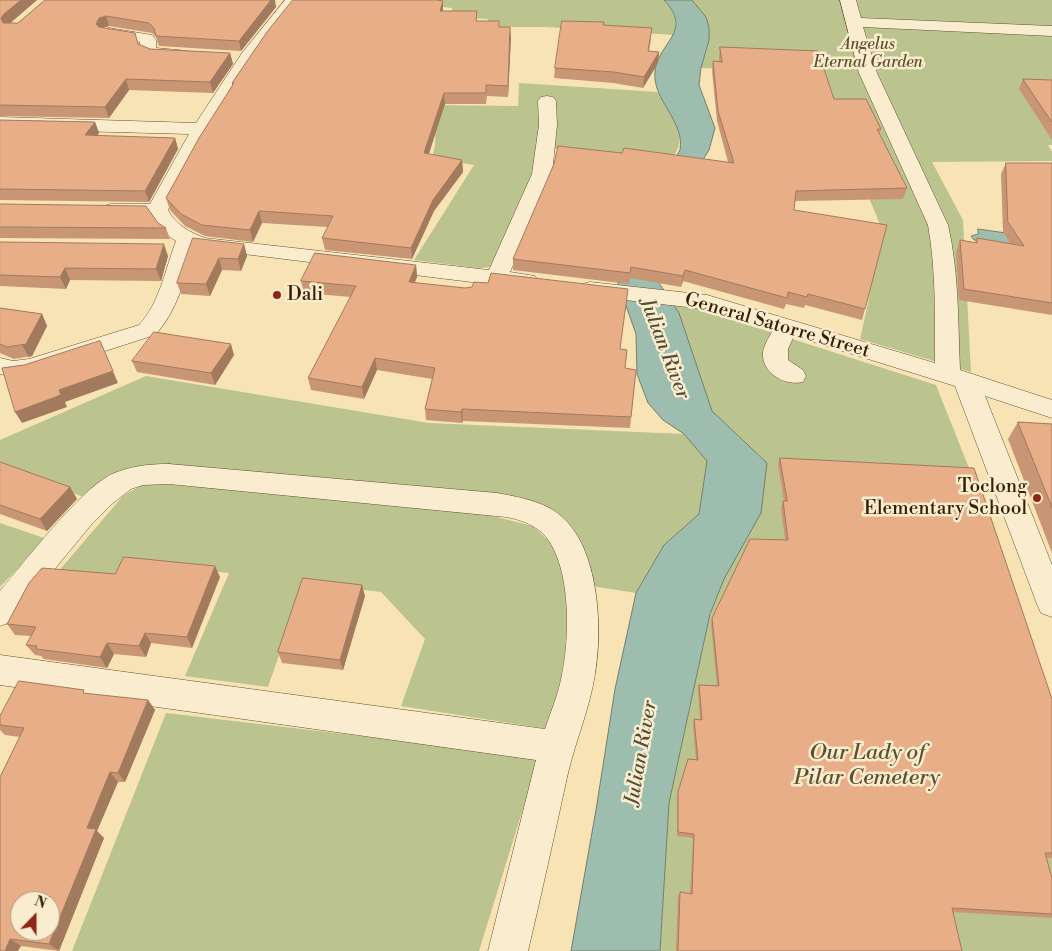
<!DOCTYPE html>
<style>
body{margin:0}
#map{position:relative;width:1052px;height:951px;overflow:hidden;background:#f8e3b5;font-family:"Libre Bodoni",serif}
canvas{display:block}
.north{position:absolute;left:10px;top:891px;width:50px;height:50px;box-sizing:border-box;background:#faedcf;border:1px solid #aa9b7e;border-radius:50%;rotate:22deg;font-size:14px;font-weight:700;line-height:20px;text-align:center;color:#331f04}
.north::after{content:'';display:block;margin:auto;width:18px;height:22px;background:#8f2418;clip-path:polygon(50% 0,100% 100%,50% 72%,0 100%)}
</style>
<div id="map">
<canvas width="1052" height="951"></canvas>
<div class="north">N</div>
</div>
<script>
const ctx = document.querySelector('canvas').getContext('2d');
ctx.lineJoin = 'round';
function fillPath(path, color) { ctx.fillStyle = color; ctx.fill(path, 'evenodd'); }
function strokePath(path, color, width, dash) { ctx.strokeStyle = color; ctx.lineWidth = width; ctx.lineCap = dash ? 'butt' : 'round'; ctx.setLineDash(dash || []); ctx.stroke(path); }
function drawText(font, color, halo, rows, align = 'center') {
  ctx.font = font + ' "Libre Bodoni",serif'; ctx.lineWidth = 5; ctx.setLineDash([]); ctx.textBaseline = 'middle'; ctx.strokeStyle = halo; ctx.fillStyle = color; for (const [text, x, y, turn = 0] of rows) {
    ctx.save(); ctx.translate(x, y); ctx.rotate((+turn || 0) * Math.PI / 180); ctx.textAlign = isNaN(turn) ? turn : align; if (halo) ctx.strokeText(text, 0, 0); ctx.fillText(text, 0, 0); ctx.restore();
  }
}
fillPath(new Path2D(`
 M396,0H664C674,11 678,20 674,35L546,27H487L488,19L452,17V8L395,2Z
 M692,0H1052V145H1048L1052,152V161L932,162L963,220L971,372L860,339L868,303L879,222L817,72L701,68L709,40L706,17Z
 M519,83L658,92C670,118 693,136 669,162L540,147L539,162L494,267L478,268L414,260L474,165L431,158C440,140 433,124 430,105L518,106Z
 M673,305L695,308L936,385L971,473L1052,699V951H660L669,803L710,614L767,463L712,411L679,313Z
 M146,376L429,423L684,434L707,461L699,514L664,545L636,593L592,586L543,508L164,468L87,498L0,468V440Z
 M145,483L323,496L488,515L533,526L558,550L572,601L568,650L548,729L401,706L425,639L381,592L304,583L268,687L185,676L229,573L128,563L120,579L56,574L123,496Z
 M0,523L47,539L0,587Z
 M166,713L539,757L479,951H72Z`), '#bbc48f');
const water = new Path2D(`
 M664,0H692L706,17L709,27V40L701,68L699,85L715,128L709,150L697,169L657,280L679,313L712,411L767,463L761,513L724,579L710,614L669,803L660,951H571L596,810L615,689L636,593L664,545L699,514L707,461L684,434L663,420L648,403L637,374L636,334L613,269L680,150C685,120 652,101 655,71C659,41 694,32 664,0Z
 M978,229L1027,236L1037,247L974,240L971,236L978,234Z`);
fillPath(water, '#9dbeae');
strokePath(water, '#737e6a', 1);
const minor = new Path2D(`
 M285,0H301L268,41L243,76L205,138L171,203L168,210C176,225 189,232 205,238L489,270L532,174L539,125L538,101L541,97L547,96L553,97L556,101L557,125L552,174L510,272L535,276L538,281L535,286L527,288L496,285L195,248C184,279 178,310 155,335L30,375L13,377L0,374V358L13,361L29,359L139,325C160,302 165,270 176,241L164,233L151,216H111L104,214L101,210L104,206L111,204H150L189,134L0,129V117L196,123L242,53Z
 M840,0H856L861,18L1052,26V36L863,27L877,73L948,225C959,272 958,322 960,370L1052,400V418L985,396L1052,565V617L1041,613L1037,604L955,386L794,336L788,349V360L803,370L806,376L803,382C787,386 764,375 763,356C762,347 769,338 773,330L705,309L590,296L582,294L579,289L582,284L590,282L707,295L935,363C935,317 936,270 928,225L859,73Z
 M109,28L152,35L156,40V48L188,51L190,55L188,59L182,60L144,55L139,47L140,42L103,36L101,33L103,30Z
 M169,464L497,493C518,497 544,501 561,516C599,548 603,628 595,674C590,707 576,740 568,773C555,832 542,892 528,951H488L536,760L0,685V655L545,729C551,711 559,693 562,674C570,638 571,567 546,537C536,525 522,520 506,517L169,484L143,485L131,489L112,504L91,525L11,622L0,626V591C25,562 80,489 112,474C131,466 149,464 169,464Z`);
strokePath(minor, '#645030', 1);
fillPath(minor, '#faedcf');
fillPath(new Path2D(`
 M0,0H37L10,23H18L45,0L276,7L241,51L159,46L156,37L152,33L109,26L103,28L150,49L230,53L233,64L213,93L129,90L109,118L0,116Z
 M443,11L499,27L511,37L508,97L487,96L486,104H445L429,154L462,160L463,172L434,211L412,259L325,250L322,238L328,227L262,223L253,242L205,236L185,226L170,210L166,198L232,86V83Z
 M603,25L651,39L649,51L659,52L658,63L643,88L613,83L554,78L555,68Z
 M720,47L834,99L881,129L879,133L907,188L903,199L795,201L794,210L865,309L862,320L805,305L804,308L786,304L784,309L683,281L681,287L630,278L629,284L513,270V259L622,153L728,162L717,121L712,71L713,61L719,62V57Z
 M1023,79L1052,80V140L1019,89Z
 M0,120L95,122L99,133L97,136L175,138L178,149L149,202L0,200Z
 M1006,163H1052V315L959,300L956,252L960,240L975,243L977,238L1010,243L1003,232L1001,174Z
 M0,204L158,223L166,228L170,239L0,238Z
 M0,242L168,256L161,281L70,280L66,289L0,286Z
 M244,244L247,256L241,271L222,270L210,296L181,294L177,283Z
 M416,265L417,277L415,282L621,349L625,369L636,370L630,428L463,421L462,423L426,420L425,409L432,379L377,370L364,399L311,390L308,378L351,297L304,293L301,281Z
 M0,308L42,314L47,326L32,356L14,359L0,353Z
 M234,355L215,385L137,372L132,361Z
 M1018,422L1052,424V553L1008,439Z
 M780,458L1052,699V858H1046L1052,878V918L953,912L962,951H676L678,896L680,892L690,894L693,838L677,836V797L688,759L696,760L693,725L694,719L700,720L698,690L699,685L717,686L711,624L712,618L785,540L781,507L783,501H784L778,464Z
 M0,462L70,487L77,499L47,531L0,514Z
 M115,574L220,577L192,648L151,643L146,657L114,654L107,668L44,659L41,656L35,655L26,645L31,636L15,635L7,624Z
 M365,596L343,670L282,663L278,652Z
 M88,694L148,700L155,710L125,782H118L97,831L104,838L59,951L21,946L0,951L20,737L5,735L0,730V716Z`), '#c89674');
fillPath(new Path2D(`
 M21,0H37L8,25L5,28L1,18L4,14Z
 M271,0H275L276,7L241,51L239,41Z
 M443,1V11H440Z
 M106,16L109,26L102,28L99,34L96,24L99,18Z
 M510,27L511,37L508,97V86Z
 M659,52L658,63L643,88L644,77Z
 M230,53L233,64L213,93L210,82Z
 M126,79L129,90L109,118L105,107Z
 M444,93L445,104L425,165L424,153Z
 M95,122L99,133L90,147L85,135Z
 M175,138L178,149L149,202L145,191Z
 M462,160L463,172L434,211L412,259L411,248L433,200Z
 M259,211L262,223L253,242L250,230Z
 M164,244L168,256L161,281L156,269Z
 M244,244L247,256L241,271L238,259Z
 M219,258L222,270L210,296L206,284Z
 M416,265L417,277L410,293L409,282Z
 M65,268L70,280L66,289L60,277Z
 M685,270L683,281L681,287L683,276Z
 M42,314L47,326L32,356L29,357L22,345Z
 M100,341L118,383L65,402L67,407L22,423L15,412L59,390Z
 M231,344L234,355L215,385L211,373Z
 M375,358L377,370L364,399L362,387Z
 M462,409L463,421L462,423L461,412Z
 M70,487L77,499L47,531L40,519Z
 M215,566L220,577L192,648L187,637Z
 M362,585L365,596L343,670L340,660Z
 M145,633L151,643L146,657L139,646Z
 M107,643L114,654L107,668L100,657Z
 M148,700L155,710L125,782L118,773Z
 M110,772L118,782L97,831L104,838L59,951L49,944L87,828Z
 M10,939L21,946L18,951H5Z`), '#a27a5e');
const building = new Path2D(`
 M0,0H21L4,14L1,18L3,23H18L45,0H271L239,41L156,36L154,28L149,23L106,16L99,18L96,24L99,27L135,33L138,44L150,49L230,53L210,82L126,79L105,107L0,105Z
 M293,0H436L443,1L440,11H477L476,21H499V27H510L508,86L486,85V93H444L424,153L462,160L433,200L411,248L322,238L333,216L259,211L250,230L202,225L181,214L166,198L199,138L234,83H232L267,32Z
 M562,21L604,22L603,25L652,28L648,51L659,52L644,77L614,72L555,68Z
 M720,47L818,51L834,99H866L881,129H877L907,188L796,191L794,210L887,225L865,309L808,294L807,297L788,292L787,298L685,270L683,276L631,267L630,273L513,259L554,164L558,146L622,153L624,148L734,163L718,111L713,61L722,62Z
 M1023,79L1052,80V122Z
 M0,120L95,122L85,135L175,138L145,191L0,189Z
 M1006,163H1052V303L964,289L960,240L977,243V238L1024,246L1008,222Z
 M0,204L146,206L158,223L166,228L0,227Z
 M193,238L244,244L238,259L219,258L206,284L177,283Z
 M0,242L164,244L156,269L65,268L60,277L0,275Z
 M315,253L416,265L409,282L465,288L472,287L474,282L488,283L491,273L628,289L620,349L627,350L625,368L636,370L631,417L462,409L461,412L425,409L435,368L375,358L362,387L308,378L356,286L301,281Z
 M0,308L42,314L26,344L7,347L0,344Z
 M154,332L231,344L211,373L132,361Z
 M100,341L113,371L59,390L61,395L15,412L2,368L24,365Z
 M1018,422L1052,424V507Z
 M780,458L974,468L1052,699V853H1045L1052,878V914L952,908L962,951H678L680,892L692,894L694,834L678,832V792L688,759L698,760L694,719L702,720L699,685L719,686L712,618L750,539L788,540L783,501H787Z
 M0,462L70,487L40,519L0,505Z
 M124,557L215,566L187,637L145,633L139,646L107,643L100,657L36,649L37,646L26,645L36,627L7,624L29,583L42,568L115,574Z
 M303,578L362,585L340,660L278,652Z
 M19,681L84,690L83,693L148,700L118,773L110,772L87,828L96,829L49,944L10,939L5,951H0V777L24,728L0,725V716ZM20,901H50V931H20Z`);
fillPath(building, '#e8ae87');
strokePath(building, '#a27a5e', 1);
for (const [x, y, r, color] of [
 [277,295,5,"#8f2418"],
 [1037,498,5,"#8f2418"]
]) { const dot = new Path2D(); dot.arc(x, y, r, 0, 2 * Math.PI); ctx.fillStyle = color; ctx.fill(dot); strokePath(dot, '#faedcf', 2); }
drawText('italic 16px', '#5c512e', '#faedcf', [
 ["Angelus",868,45],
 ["Eternal Garden",868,63]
]);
drawText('19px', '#331f04', '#faedcf', [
 ["Dali",287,295],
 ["Toclong",1027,487,"right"],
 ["Elementary School",1027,509,"right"]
], 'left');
drawText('19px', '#331f04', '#faedcf', [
 ["General Satorre Street",777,326,16]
]);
drawText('italic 20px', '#534f37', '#faedcf', [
 ["Julian River",664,349,69],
 ["Julian River",642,753,-80]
]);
drawText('italic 22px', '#5c512e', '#faedcf', [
 ["Our Lady of",867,754],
 ["Pilar Cemetery",867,779]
]);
</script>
